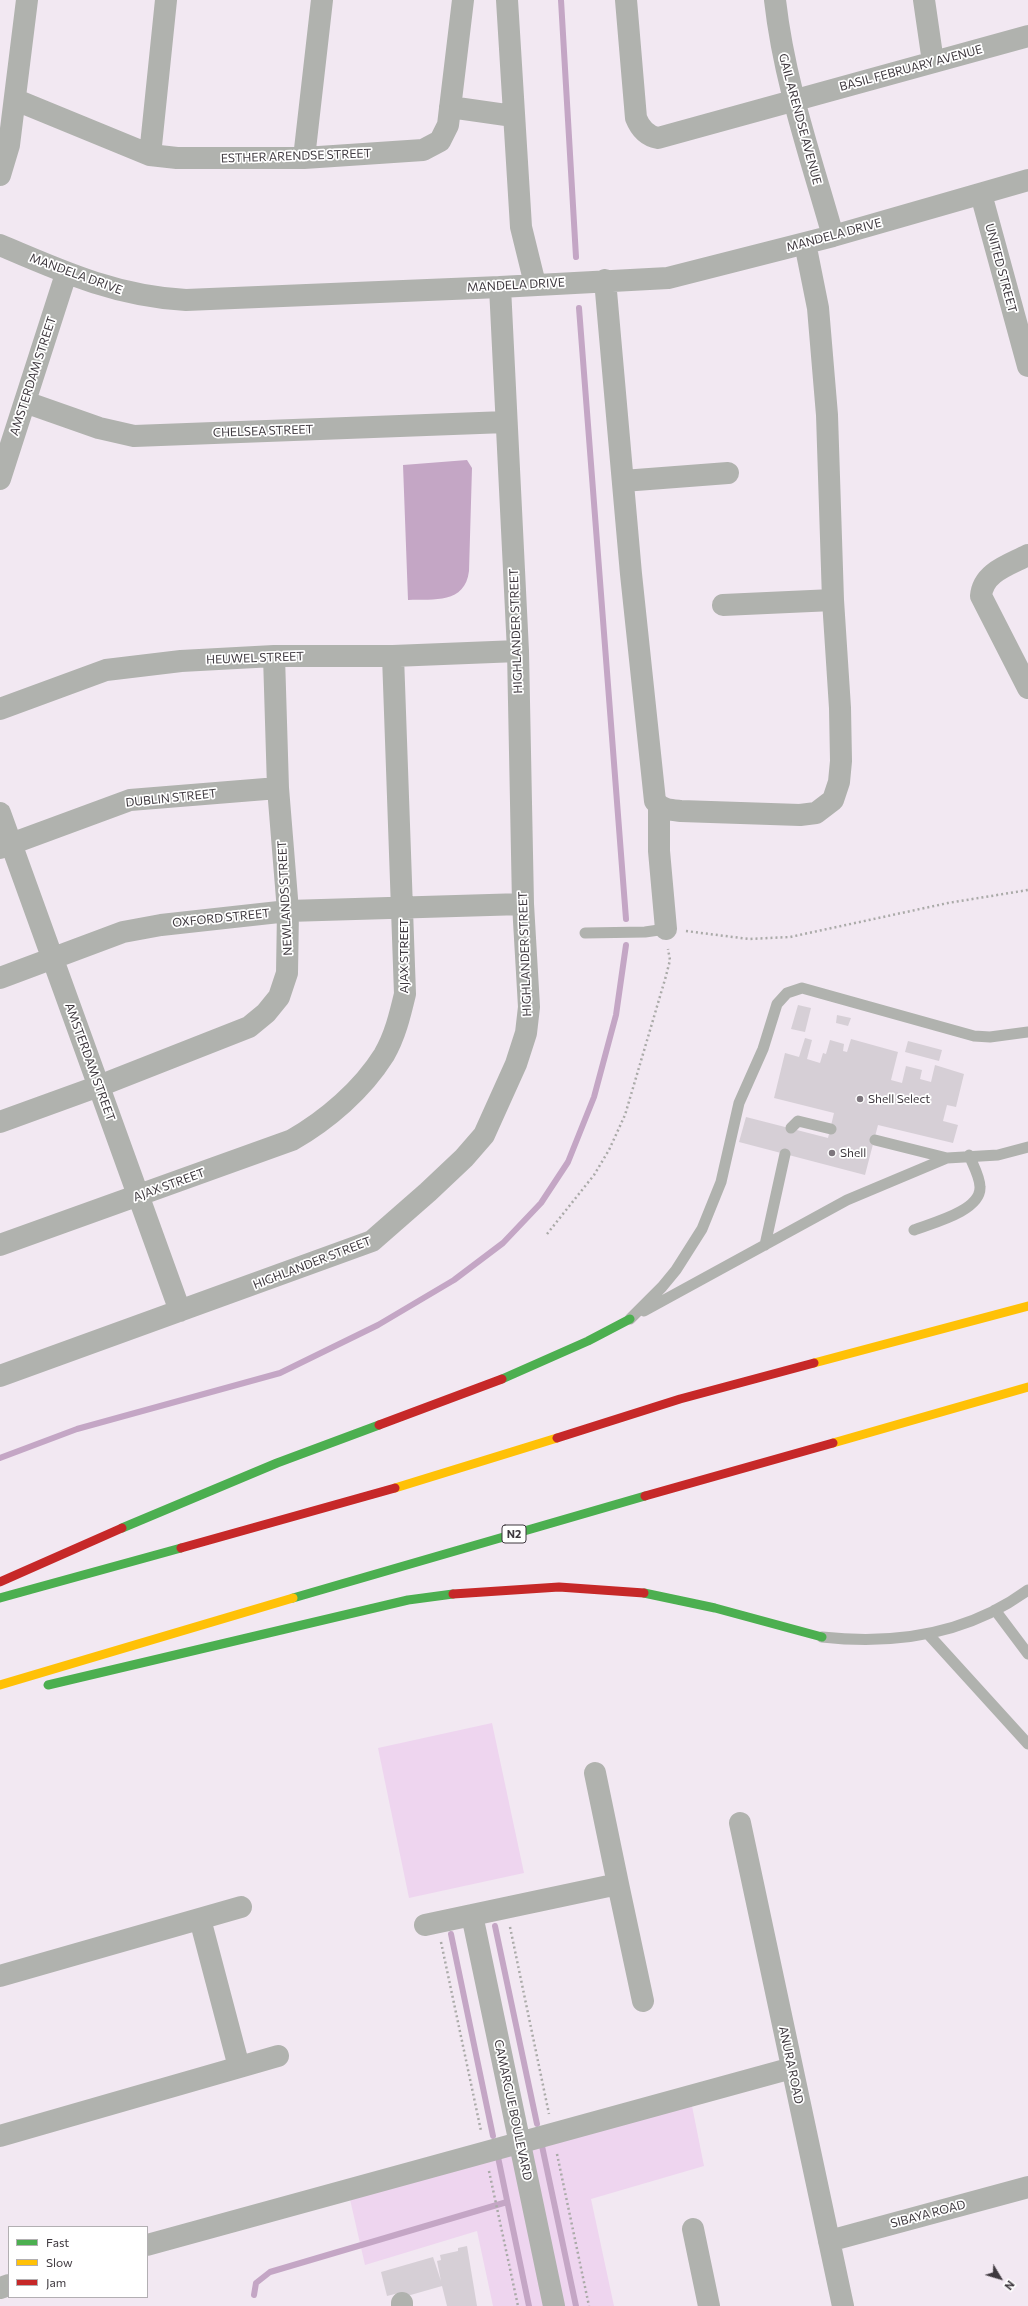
<!DOCTYPE html>
<style>
body{margin:0}
#map{position:relative;width:1028px;height:2306px;overflow:hidden;background:#f2e8f2;font-family:Commissioner,sans-serif}
canvas{display:block}
.legend{position:absolute;left:8px;top:2226px;width:140px;height:72px;box-sizing:border-box;background:#fff;border:1px solid #b2afb2;margin:0;padding:5px 7px;list-style:none;font-size:12px;color:#3e383e}
.legend li{display:flex;align-items:center;gap:8px;height:20px}
.legend b{width:20px;border:1px solid #b2afb2}
.north{position:absolute;left:980px;top:2258px;width:40px;height:40px;-webkit-text-stroke:3px #fff;paint-order:stroke;rotate:128deg;font-size:11px;font-weight:700;line-height:16px;text-align:center;color:#3e383e}
.north::after{content:'';display:block;margin:auto;width:14px;height:18px;background:#3e383e;clip-path:polygon(50% 0,100% 100%,50% 72%,0 100%)}
</style>
<div id="map">
<canvas width="1028" height="2306"></canvas>
<ul class="legend">
<li><b style="height:5px;background:#4caf50"></b>Fast</li>
<li><b style="height:5px;background:#ffc107"></b>Slow</li>
<li><b style="height:5px;background:#c62828"></b>Jam</li>
</ul>
<div class="north">N</div>
</div>
<script>
const ctx = document.querySelector('canvas').getContext('2d');
ctx.lineJoin = 'round';
function fillPath(path, color) { ctx.fillStyle = color; ctx.fill(path, 'evenodd'); }
function strokePath(path, color, width, dash) { ctx.strokeStyle = color; ctx.lineWidth = width; ctx.lineCap = dash ? 'butt' : 'round'; ctx.setLineDash(dash || []); ctx.stroke(path); }
function drawText(font, color, halo, rows, align = 'center') {
  ctx.font = font + ' Commissioner,sans-serif'; ctx.lineWidth = 3.5; ctx.setLineDash([]); ctx.textBaseline = 'middle'; ctx.strokeStyle = halo; ctx.fillStyle = color; for (const [text, x, y, turn = 0] of rows) {
    ctx.save(); ctx.translate(x, y); ctx.rotate((+turn || 0) * Math.PI / 180); ctx.textAlign = isNaN(turn) ? turn : align; if (halo) ctx.strokeText(text, 0, 0); ctx.fillText(text, 0, 0); ctx.restore();
  }
}
fillPath(new Path2D(`
 M492,1723L524,1873L409,1898L378,1748Z
 M691,2101L704,2166L591,2199L614,2306H564L530,2145Z
 M511,2150L544,2306H493L477,2231L365,2265L349,2195Z`), '#eed5ef');
fillPath(new Path2D(`
 M467,460L472,468L469,571C465,604 434,599 408,600L403,465Z`), '#c4a6c5');
strokePath(new Path2D(`
 M561,0L576,257
 M579,308L626,919
 M0,1458L77,1429L280,1373L378,1325L454,1280L503,1243L541,1203L568,1162L594,1097L616,1015L626,945
 M495,1926L537,2124
 M451,1934L493,2136
 M542,2146L576,2306
 M498,2157L529,2306
 M254,2295L256,2283L270,2272L507,2202`), '#c4a6c5', 6);
fillPath(new Path2D(`
 M798,1005L811,1008L805,1032L791,1029Z
 M837,1015L851,1018L848,1026L836,1023Z
 M805,1038L812,1040L807,1059L820,1063L823,1053L826,1054L830,1040L844,1044L843,1051L847,1052L851,1039L898,1052L891,1080L902,1083L906,1066L922,1070L920,1079L931,1082L935,1065L964,1074L956,1107L947,1105L943,1121L958,1125L953,1143L878,1125L865,1175L739,1142L746,1117L828,1138L834,1113L774,1098L785,1053L799,1057Z
 M908,1041L942,1050L939,1061L905,1052Z
 M467,2246L477,2306H447L442,2286L400,2298L399,2293L387,2296L381,2272L433,2257L441,2281L437,2261L441,2260L440,2255L458,2251V2248Z`), '#d6cfd6');
strokePath(new Path2D(`
 M686,931L749,939L790,937L948,903L1028,890
 M547,1234L594,1175L609,1150L625,1115L666,976L670,960L668,949
 M510,1927L549,2114
 M441,1942L481,2131
 M557,2154L589,2306
 M489,2171L518,2306`), '#aaaaa8', 2.5, [2, 3]);
strokePath(new Path2D(`
 M585,933L645,932L666,929
 M791,1128L798,1121L831,1129
 M875,1140L947,1158
 M914,1230C932,1223 981,1211 980,1187C980,1177 973,1165 969,1155
 M765,1245L785,1154
 M644,1311L847,1200L947,1158L998,1155L1028,1147
 M630,1319L662,1287L676,1270L702,1229L721,1182L739,1103L763,1049L777,1004L787,993L802,988L974,1036L990,1037L1028,1032
 M995,1610L1028,1654
 M928,1634L1028,1744
 M822,1637C895,1645 968,1634 1028,1590`), '#b0b2ae', 11);
strokePath(new Path2D(`
 M507,0L521,227L535,284
 M626,0L636,118C640,128 647,136 658,138L1028,36
 M775,0C784,81 811,158 833,236
 M924,0L933,62
 M16,100L150,155L177,158H304L423,150L440,141L448,125L463,0
 M450,107L513,116
 M150,155L166,0
 M304,158L322,0
 M0,175L9,145L27,0
 M981,194L1028,366
 M0,245C63,272 116,296 186,300L500,287L668,278L833,236L1028,180
 M605,280L631,574L655,801C662,810 670,810 681,811L800,815L816,813L833,800L839,782L841,761L840,708L833,600L827,415L818,308L805,243
 M25,402L99,428L134,436L506,422
 M0,479L66,274
 M623,481L728,473
 M1028,555C1009,565 983,572 981,596L1028,688
 M723,605L833,600
 M0,709L106,670L181,661L274,656H393L518,651
 M659,805V851L666,929
 M0,813L180,1311
 M0,848L130,800L278,788
 M0,978L123,932L161,925L288,911L523,904
 M0,1122L99,1086L249,1027L266,1013L279,997L287,973L288,911L278,788L274,656
 M0,1245L292,1140C327,1120 362,1090 384,1055C395,1036 400,1015 405,994L393,656
 M0,1376L372,1241L428,1192L464,1158L484,1135L516,1064L526,1033L529,1007L523,904L518,651L500,287
 M595,1773L618,1884
 M740,1823L843,2306
 M472,1915L554,2306
 M200,1919L239,2067
 M425,1925L618,1884L643,2001
 M0,1976L241,1907
 M0,2136L278,2056
 M693,2229L709,2306
 M829,2241L1028,2187
 M147,2245L792,2068
 M0,2288L9,2285
 M402,2303V2306`), '#b0b2ae', 22);
strokePath(new Path2D(`
 M502,1379L588,1341L630,1319
 M122,1528L277,1463L379,1425
 M644,1593L715,1608L822,1637
 M0,1598L181,1548
 M293,1598L645,1496
 M48,1685L408,1600L453,1594`), '#4caf50', 9);
strokePath(new Path2D(`
 M814,1363L1028,1306
 M833,1443L1028,1387
 M395,1488L557,1438
 M0,1685L293,1598`), '#ffc107', 9);
strokePath(new Path2D(`
 M379,1425L502,1379
 M557,1438L680,1399L814,1363
 M645,1496L833,1443
 M181,1548L395,1488
 M0,1582L122,1528
 M453,1594L559,1587L644,1593`), '#c62828', 9);
for (const [x, y, r, color] of [
 [860,1099,4,"#7d767d"],
 [832,1153,4,"#7d767d"]
]) { const dot = new Path2D(); dot.arc(x, y, r, 0, 2 * Math.PI); ctx.fillStyle = color; ctx.fill(dot); strokePath(dot, '#fff', 1.5); }
for (const [x, y, w] of [
 [514,1534,24]
]) { const box = new Path2D(); box.roundRect(x - w / 2, y - 9, w, 18, 3); ctx.fillStyle = '#fff'; ctx.fill(box); strokePath(box, '#3e383e', 1); }
drawText('bold 11px', '#3e383e', null, [
 ["N2",514,1534]
]);
drawText('12px', '#3e383e', '#fff', [
 ["BASIL FEBRUARY AVENUE",911,68,-15],
 ["GAIL ARENDSE AVENUE",800,119,75],
 ["ESTHER ARENDSE STREET",296,156,-2],
 ["MANDELA DRIVE",834,235,-15],
 ["UNITED STREET",1001,268,75],
 ["MANDELA DRIVE",76,274,20],
 ["MANDELA DRIVE",516,285,-3],
 ["AMSTERDAM STREET",33,376,-72],
 ["CHELSEA STREET",263,431,-2],
 ["HIGHLANDER STREET",516,631,-92],
 ["HEUWEL STREET",255,658,-2],
 ["DUBLIN STREET",171,798,-6],
 ["NEWLANDS STREET",285,898,-93],
 ["OXFORD STREET",221,918,-6],
 ["HIGHLANDER STREET",525,954,-92],
 ["AJAX STREET",404,956,-90],
 ["AMSTERDAM STREET",90,1062,70],
 ["AJAX STREET",169,1185,-20],
 ["HIGHLANDER STREET",312,1263,-21],
 ["ANURA ROAD",791,2065,78],
 ["CAMARGUE BOULEVARD",513,2110,78],
 ["SIBAYA ROAD",928,2214,-15]
]);
drawText('12px', '#3e383e', '#fff', [
 ["Shell Select",868,1099],
 ["Shell",840,1153]
], 'left');
</script>
